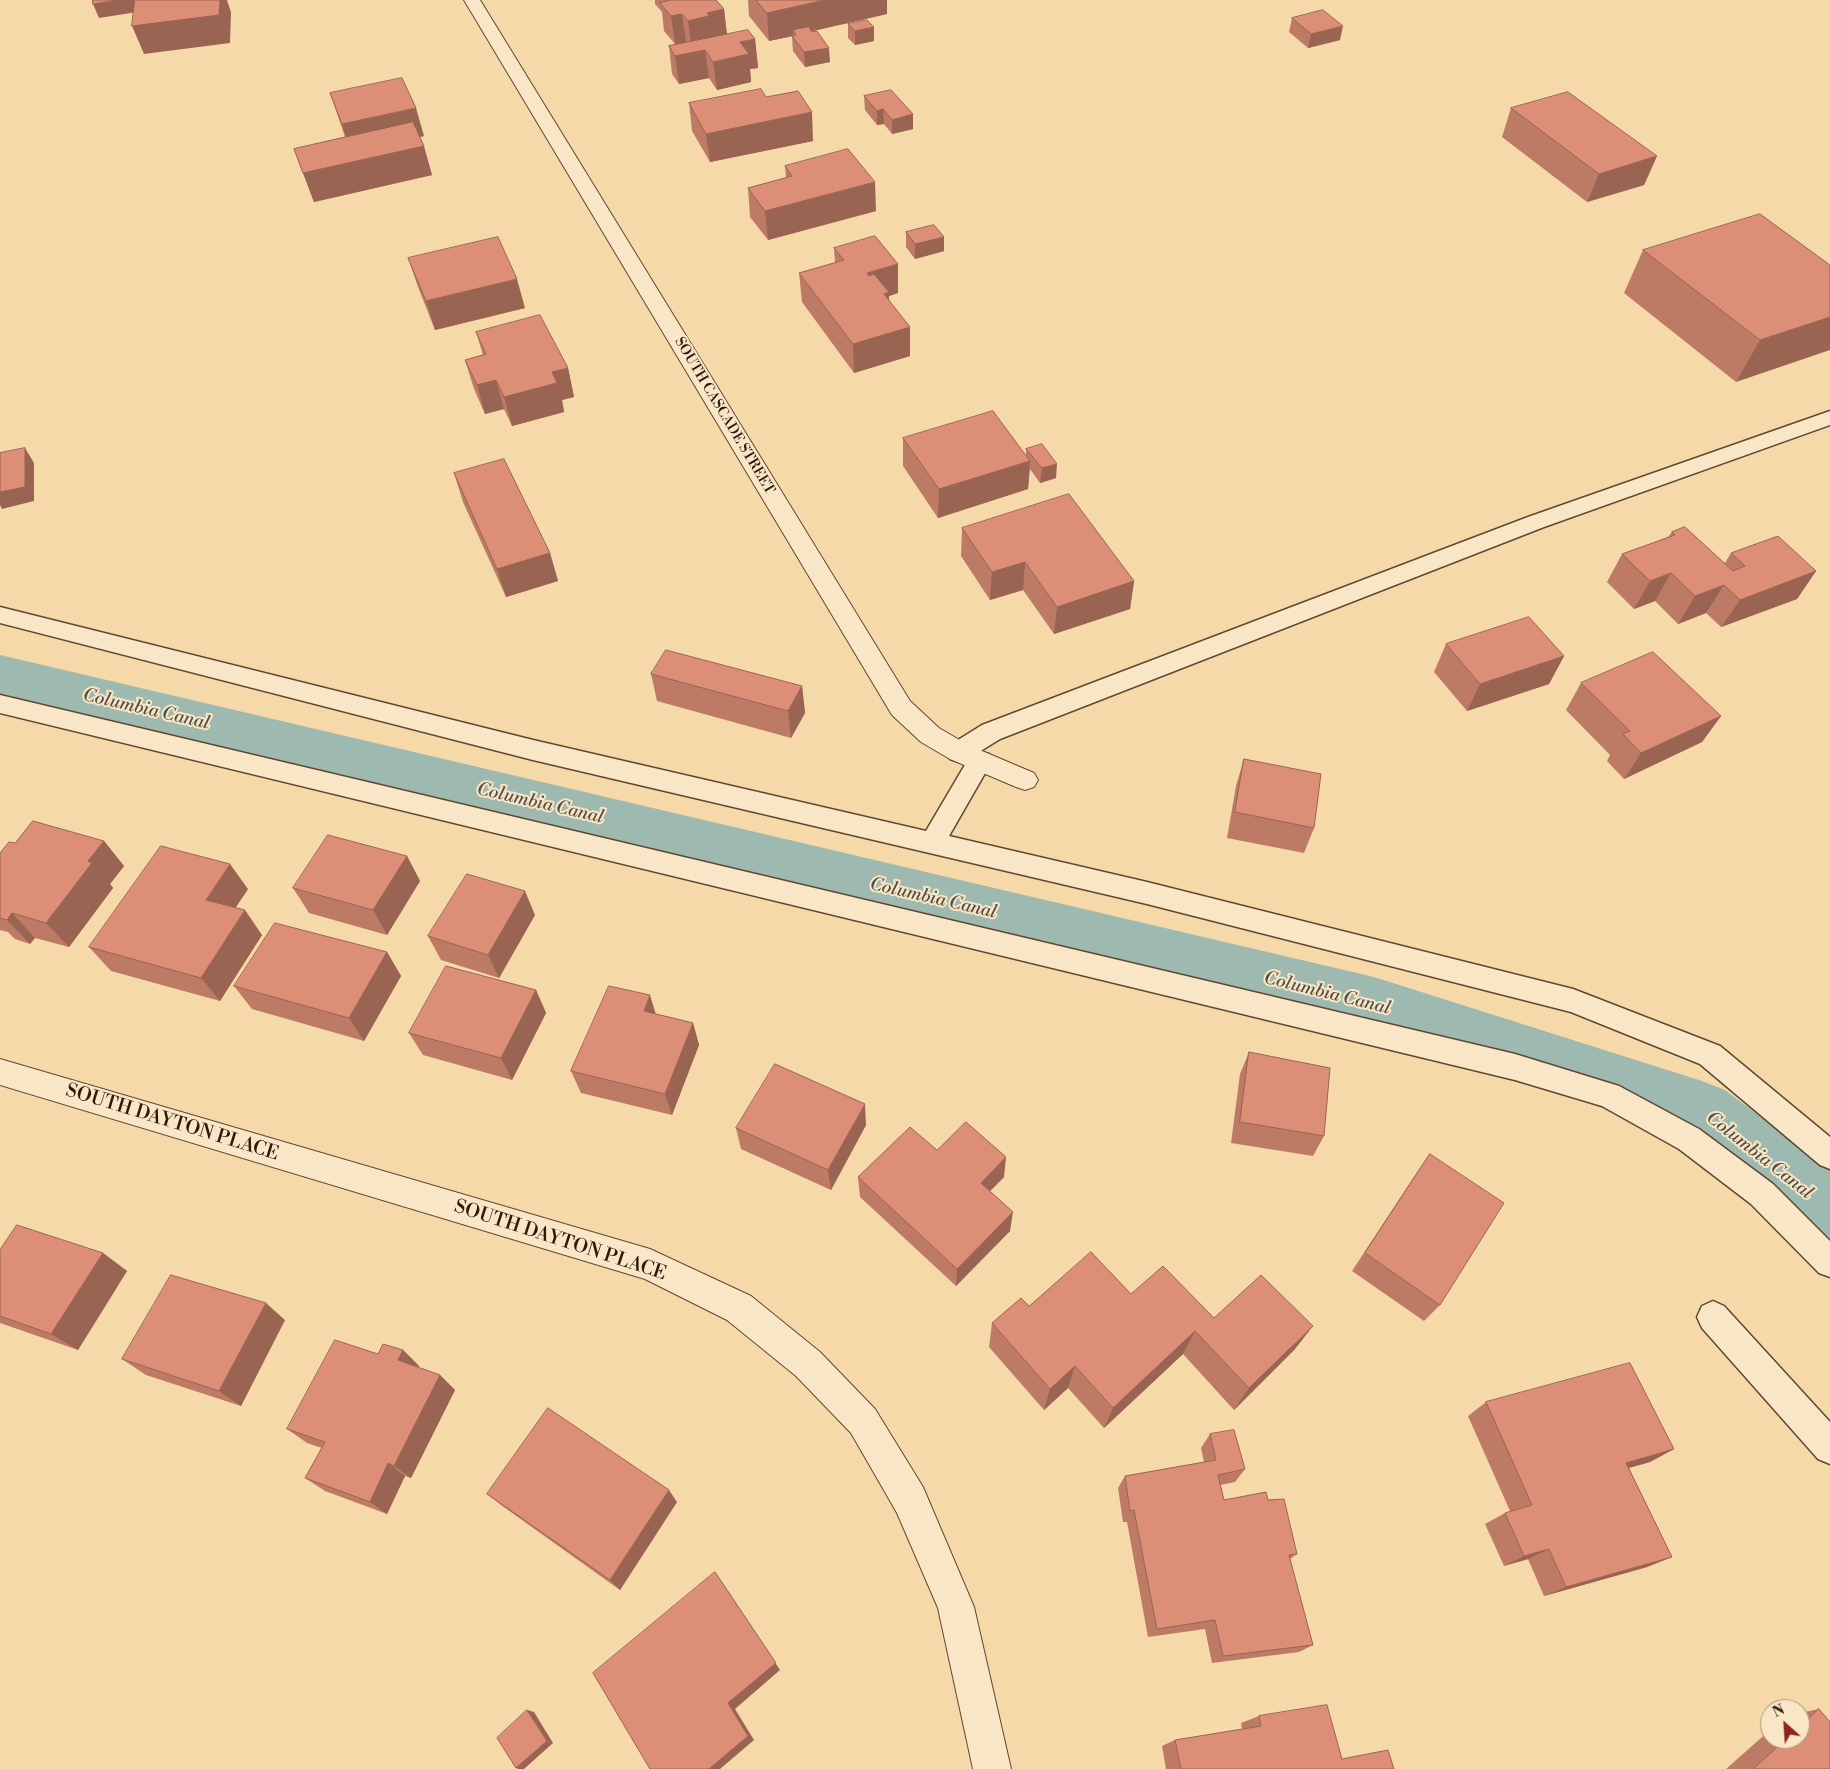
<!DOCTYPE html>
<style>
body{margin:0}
#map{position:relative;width:1830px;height:1769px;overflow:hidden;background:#f6d9a9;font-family:"Libre Bodoni",serif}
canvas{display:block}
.north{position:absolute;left:1760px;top:1699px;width:50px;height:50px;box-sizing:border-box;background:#f9e6c7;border:1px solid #a7947b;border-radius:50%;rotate:334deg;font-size:14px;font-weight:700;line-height:20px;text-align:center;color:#2d1809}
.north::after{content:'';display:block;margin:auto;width:18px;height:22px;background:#8f2418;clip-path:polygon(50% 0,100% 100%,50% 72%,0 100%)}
</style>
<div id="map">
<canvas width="1830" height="1769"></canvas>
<div class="north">N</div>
</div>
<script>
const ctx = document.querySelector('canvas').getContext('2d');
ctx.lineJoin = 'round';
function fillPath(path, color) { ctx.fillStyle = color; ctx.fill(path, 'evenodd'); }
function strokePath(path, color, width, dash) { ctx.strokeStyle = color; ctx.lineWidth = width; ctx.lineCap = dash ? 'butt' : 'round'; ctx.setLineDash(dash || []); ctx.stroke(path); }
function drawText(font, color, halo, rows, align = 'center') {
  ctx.font = font + ' "Libre Bodoni",serif'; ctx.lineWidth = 4; ctx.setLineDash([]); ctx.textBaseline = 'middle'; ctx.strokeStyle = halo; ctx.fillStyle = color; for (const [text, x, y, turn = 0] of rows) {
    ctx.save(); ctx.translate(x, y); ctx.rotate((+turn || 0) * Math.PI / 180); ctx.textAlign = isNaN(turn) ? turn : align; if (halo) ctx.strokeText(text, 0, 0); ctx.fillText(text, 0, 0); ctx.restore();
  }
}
fillPath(new Path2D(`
 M0,655L1374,977L1702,1081L1725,1090L1830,1169V1242L1806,1233L1681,1134L1374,1031L0,695Z`), '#9eb9b0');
const lane = new Path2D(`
 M1830,411V425L1544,527L1000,739L979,752L989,754L992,761L949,836L1147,882L1573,989L1720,1046L1830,1137V1169L1820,1165L1700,1064L1571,1012L1147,904L533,760L0,623V607L533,740L926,831L969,758L959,762L950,759L947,752L950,745L982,725L1528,517Z
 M0,695L1515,1054L1619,1086L1699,1129L1773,1184L1830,1241V1277L1819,1273L1751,1204L1679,1149L1602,1106L1515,1080L0,713Z
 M1713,1301L1724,1306L1830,1422V1464L1818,1459L1702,1328L1697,1317L1702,1306Z`);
const street = new Path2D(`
 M464,0H480L910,701L939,728L968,745L1034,773L1038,780L1034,787L1025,790L1016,787L950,759L921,742L892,715Z
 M0,1059L650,1249L751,1296L820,1352L875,1409L923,1487L974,1607L1011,1769H973L938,1608L897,1513L851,1433L796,1376L727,1320L645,1279L0,1085Z`);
strokePath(lane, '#5f4831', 3);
strokePath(street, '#5f4831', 2);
fillPath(lane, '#f9e6c7');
fillPath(street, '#f9e6c7');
fillPath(new Path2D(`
 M655,0H716L724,9L727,34L755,39L758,68L750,69L751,82L717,90L709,78L679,84L672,74L669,46L675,44L664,31L662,12L655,4Z
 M748,0H887V14L812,31L830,62L805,67L793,51L792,36H793L769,41L749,16Z
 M1292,18L1340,40L1308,48L1289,32Z
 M848,24L874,27V41L855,45L848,38Z
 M330,93L424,136L420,137L432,175L314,202L294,149L345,137Z
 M864,96L913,114V129L892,134L884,124L877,125L865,110Z
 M766,97L813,141L710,162L692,131L689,103Z
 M1511,108L1657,156L1644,185L1587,202L1502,137Z
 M785,166L876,211L768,240L750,217L748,188L786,178Z
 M906,232L944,237V251L915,259L906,247Z
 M834,248L898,264V293L889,296V300L910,356L854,373L802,302L799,273L835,263Z
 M1643,250L1830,265L1736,382L1624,293Z
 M408,258L525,308L435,330L418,287Z
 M476,332L568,368L574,397L562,400L564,412L512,426L504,409L485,414L474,389L465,360L483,355Z
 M903,438L1026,455V449L1056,478L1040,483L1030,469L1028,489L938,518L903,466Z
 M454,473L550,553L558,581L506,597L463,502Z
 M962,528L1134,581L1130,609L1054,634L1023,590L990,600L961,556Z
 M1672,532L1725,563L1731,553L1816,571L1797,599L1721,627L1706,613L1678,624L1655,601L1634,609L1607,582L1622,554L1668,537Z
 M1446,644L1564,656L1549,684L1467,711L1434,672Z
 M651,674L802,686L805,713L791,738L657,701Z
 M1581,683L1721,716L1702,742L1624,779L1607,761L1610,755L1566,710Z
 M1244,759L1314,828L1304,853L1227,838L1236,786Z
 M104,841L124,866L110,884L113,888L69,947L35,938L30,944L15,939L8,932L0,930V853L15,843Z
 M407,856L420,881L387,935L309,913L293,888Z
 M248,889L235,908L262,935L220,1001L111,971L89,947Z
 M535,915L499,978L441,960L428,936Z
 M387,952L401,976L364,1041L252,1009L234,986Z
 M536,990L546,1013L512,1080L423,1055L409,1033Z
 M656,1014L693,1023L699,1045L672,1115L581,1093L571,1071Z
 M1249,1052L1324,1136L1313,1156L1231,1143L1240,1074Z
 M866,1125L831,1190L741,1149L736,1128Z
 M937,1150L1004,1177L990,1191L1010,1231L956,1286L860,1197L858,1177Z
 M1430,1154L1440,1305L1424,1321L1352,1271L1416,1174Z
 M0,1250L103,1253L127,1271L78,1350L0,1323Z
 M1131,1294L1214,1318L1295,1349L1234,1410L1183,1354L1104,1428L1068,1388L1044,1410L989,1347L992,1323L1029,1306Z
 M285,1320L241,1406L146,1375L122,1359Z
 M403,1350L419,1366L418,1367L440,1375L455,1390L411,1478L405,1476L387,1514L325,1491L305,1478L322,1448L307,1443L287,1429L378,1354Z
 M1486,1402L1674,1449L1650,1462L1629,1468L1672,1557L1647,1567L1544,1596L1528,1559L1504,1566L1485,1524L1505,1513L1510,1511L1468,1416Z
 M1210,1434L1245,1469L1235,1482L1220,1485L1224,1500H1268L1297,1554L1290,1559L1313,1645L1299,1652L1212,1663L1205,1629L1148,1637L1127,1522H1123L1118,1488L1125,1476L1204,1462L1201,1448Z
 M487,1494L677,1502L620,1590L501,1505Z
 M1819,1709L1830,1769H1726L1770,1730V1739H1800V1713Z
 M1259,1716L1342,1759L1394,1769H1166L1162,1746L1175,1740L1242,1729L1241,1723Z`), '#bd7b65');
fillPath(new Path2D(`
 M119,0H137V12L99,18L93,4Z
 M220,0H227L231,12L230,43L144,54L132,26Z
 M825,0H887V14L796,35L793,30V36L769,41L767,13Z
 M724,9L727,37L692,49L688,21L707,13Z
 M682,14L686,42L675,44L671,16Z
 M1343,26L1340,40L1308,48L1311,34Z
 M874,27V41L855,45V31Z
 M755,39L758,68L750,69L751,82L717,90L713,62L740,42Z
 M829,48L830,62L805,67L804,52Z
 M705,50L709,78L679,84L675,56Z
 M416,108L424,136L351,152L342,124Z
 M883,109L884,124L877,125V111Z
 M812,112L813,141L710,162L706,134Z
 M913,114V129L892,134V120Z
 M424,146L432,175L314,202L303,173Z
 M1657,156L1644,185L1587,202L1599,174Z
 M875,182L876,211L768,240L765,211Z
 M944,237V251L915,259V244Z
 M898,264V293L889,296V321L867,273Z
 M517,279L525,308L435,330L426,301Z
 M1830,317V350L1736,382L1760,340Z
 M910,327V356L854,373L853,344Z
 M568,368L574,397L562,400L564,412L512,426L504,397L552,372Z
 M496,380L504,409L485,414L477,385Z
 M25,448L34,463V501L2,509L0,505V492Z
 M1030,461L1028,489L938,518L939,489Z
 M1057,464L1056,478L1040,483L1042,468Z
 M550,553L558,581L506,597L497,569Z
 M1025,562L1023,590L990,600L992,572Z
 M1816,571L1797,599L1721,627L1740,600Z
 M1671,573L1655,601L1634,609L1650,581Z
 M1134,581L1130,609L1054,634L1057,607Z
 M1724,585L1706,613L1678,624L1695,596Z
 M1564,656L1549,684L1467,711L1480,684Z
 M802,686L805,713L791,738L788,711Z
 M1721,716L1702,742L1624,779L1641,753Z
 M104,841L124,866L110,884L113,888L69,947L46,923L88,861Z
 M407,856L420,881L387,935L373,910Z
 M230,864L248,889L224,925L206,900Z
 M525,891L535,915L499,978L488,955Z
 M245,910L262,935L220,1001L201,978Z
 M12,913L35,938L30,944L7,920Z
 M387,952L401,976L364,1041L349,1018Z
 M536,990L546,1013L512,1080L501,1058Z
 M650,995L657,1018L644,1011Z
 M693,1023L699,1045L672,1115L665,1094Z
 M865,1104L866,1125L831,1190L828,1170Z
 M1006,1157L1004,1177L979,1202L981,1183Z
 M1013,1212L1010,1231L956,1286L957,1269Z
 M103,1253L127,1271L78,1350L51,1334Z
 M266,1303L285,1320L241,1406L219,1391Z
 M1313,1326L1295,1349L1234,1410L1249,1388Z
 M1195,1331L1183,1354L1104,1428L1113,1408Z
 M403,1350L419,1366L414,1375L398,1360Z
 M1075,1366L1068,1388L1044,1410L1050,1389Z
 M440,1375L455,1390L411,1478L394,1466Z
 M1674,1449L1650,1462L1603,1475L1626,1463Z
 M388,1463L405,1476L387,1514L370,1502Z
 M669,1490L677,1502L620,1590L610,1580Z
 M1549,1549L1528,1559L1504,1566L1524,1556Z
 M1672,1557L1647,1567L1544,1596L1566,1587Z
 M722,1582L780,1670L735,1709L754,1740L720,1769H709L728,1703Z
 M527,1710L534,1712L553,1743L524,1769H518L516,1768Z`), '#9a6453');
const building = new Path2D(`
 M93,0H119L93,4Z
 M135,0H220L219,15L132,26Z
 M671,0H716L724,9L707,13L709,16L688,21L682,14L671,16L660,3Z
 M756,0H825L767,13Z
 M1323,10L1343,26L1311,34L1292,18Z
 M867,20L874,27L855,31L848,24Z
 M809,27L812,32L817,31L829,48L804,52L792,36L796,35L793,30Z
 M748,30L755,39L740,42L749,54L713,62L705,50L675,56L669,46Z
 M402,78L416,108L342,124L330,93Z
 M761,89L766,97L798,91L812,112L706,134L689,103Z
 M891,90L913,114L892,120L883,109L877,111L864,96Z
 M1568,92L1657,156L1599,174L1511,108Z
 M413,122L424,146L303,173L294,149Z
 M848,149L875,182L765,211L748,188L792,176L785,166Z
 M1760,214L1830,265V317L1760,340L1643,250Z
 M934,225L944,237L915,244L906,232Z
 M875,236L898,264L867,273L869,276L874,274L889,292L884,294L910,327L853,344L799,273L844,260L834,248Z
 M498,237L517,279L426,301L408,258Z
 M540,315L568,368L552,372L557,383L504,397L496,380L477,385L465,360L486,354L476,332Z
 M993,411L1030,461L939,489L903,438Z
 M1042,444L1057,464L1042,468L1026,449Z
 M25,448V487L0,492V453Z
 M504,459L550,553L497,569L454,473Z
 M1069,494L1134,581L1057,607L1025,562L992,572L962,528Z
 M1685,527L1733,571L1745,566L1731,553L1778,536L1816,571L1740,600L1724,585L1695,596L1671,573L1650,581L1622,554L1675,535L1672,532Z
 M1529,617L1564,656L1480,684L1446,644Z
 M666,650L802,686L788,711L651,674Z
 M1653,652L1721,716L1641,753L1623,734L1630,731L1581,683Z
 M1244,759L1321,774L1314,828L1235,812Z
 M33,821L104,841L88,861L92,863L46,923L12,913L7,920L0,918V853L9,842L15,843Z
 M328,835L407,856L373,910L293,888Z
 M161,846L230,864L206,900L245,910L201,978L89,947Z
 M467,874L525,891L488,955L428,936Z
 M275,923L387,952L349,1018L234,986Z
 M446,966L536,990L501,1058L409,1033Z
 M609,986L650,995L644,1011L693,1023L665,1094L571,1071Z
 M1249,1052L1330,1068L1324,1136L1240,1122Z
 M775,1064L865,1104L828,1170L736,1128Z
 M966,1122L1006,1157L981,1183L1013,1212L957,1269L858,1177L910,1127L937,1150Z
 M1430,1154L1504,1203L1440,1305L1365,1253Z
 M17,1225L103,1253L51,1334L0,1316V1250Z
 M1091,1252L1131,1294L1163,1266L1214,1318L1261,1275L1313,1326L1249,1388L1195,1331L1113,1408L1075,1366L1050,1389L992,1323L1021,1298L1029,1306Z
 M171,1275L266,1303L219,1391L122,1359Z
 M335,1340L378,1354L383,1344L403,1350L398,1360L440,1375L394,1466L388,1463L370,1502L305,1478L325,1442L287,1429Z
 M1630,1363L1674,1449L1626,1463L1672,1557L1566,1587L1549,1549L1524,1556L1505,1513L1532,1505L1486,1402Z
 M548,1408L669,1490L610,1580L487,1494Z
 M1234,1430L1245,1469L1218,1475L1224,1500L1266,1492L1268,1500L1284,1499L1297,1554L1289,1555L1313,1645L1223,1656L1215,1620L1157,1629L1134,1510L1130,1511L1125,1476L1216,1460L1210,1434Z
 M715,1572L776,1663L728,1703L748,1736L709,1769H650L593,1673Z
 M1327,1705L1342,1759L1388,1750L1394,1769H1181L1175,1740L1261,1726L1259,1716Z
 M1819,1709L1830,1722V1769H1753L1786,1739H1800V1727Z
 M527,1710L547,1741L516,1768L497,1738Z`);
fillPath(building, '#dc8f76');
strokePath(building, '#9a6453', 1);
drawText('14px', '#2d1809', '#f9e6c7', [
 ["SOUTH CASCADE STREET",724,416,59]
]);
drawText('italic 18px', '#555043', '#f9e6c7', [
 ["Columbia Canal",146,710,13],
 ["Columbia Canal",540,804,13],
 ["Columbia Canal",933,899,13],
 ["Columbia Canal",1327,994,14],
 ["Columbia Canal",1759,1156,38]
]);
drawText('19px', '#2d1809', '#f9e6c7', [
 ["SOUTH DAYTON PLACE",172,1123,17],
 ["SOUTH DAYTON PLACE",560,1241,18]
]);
</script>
